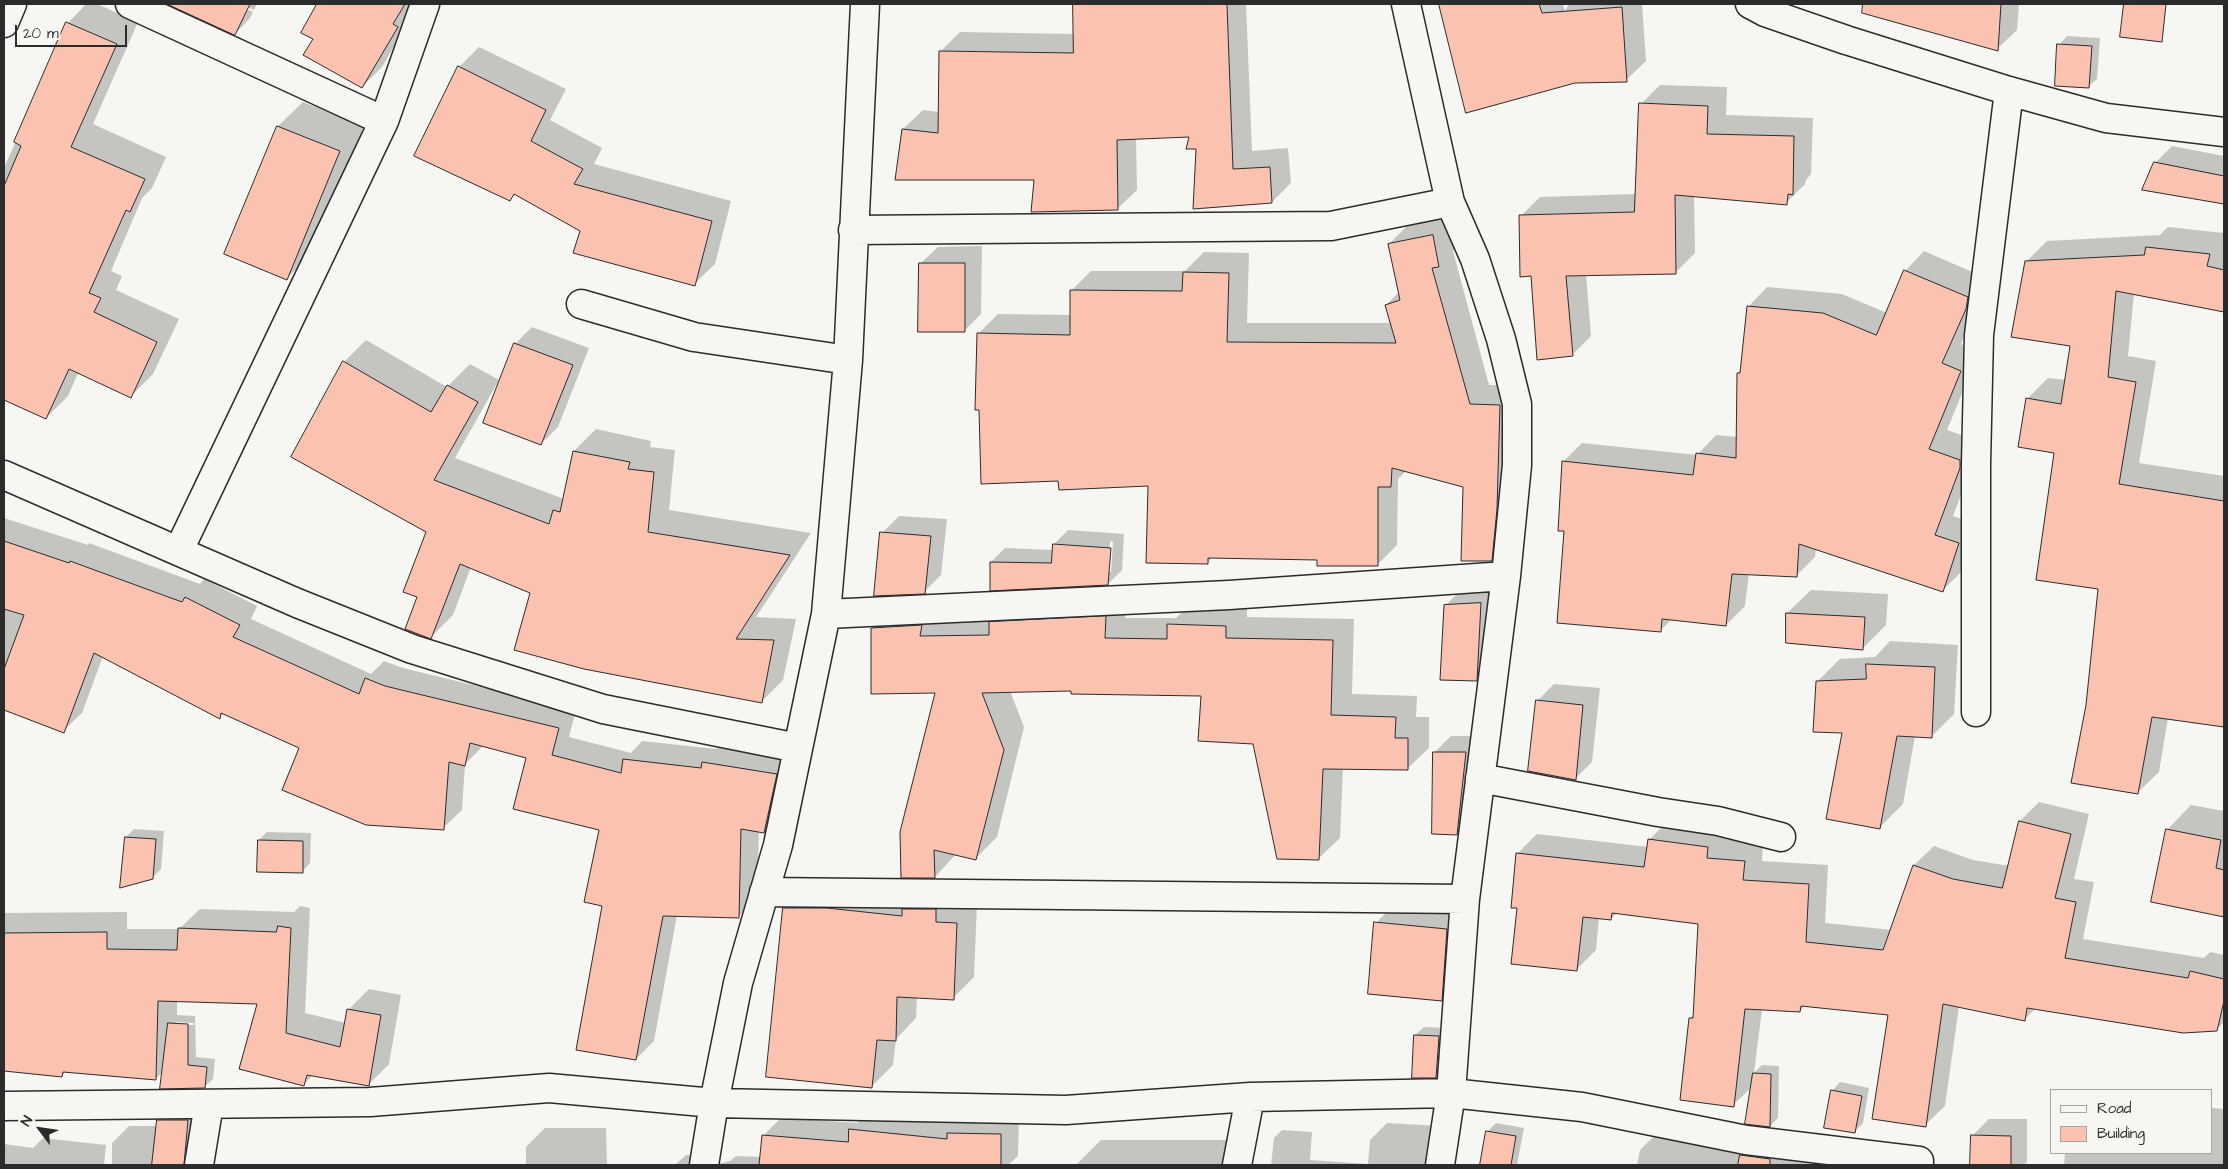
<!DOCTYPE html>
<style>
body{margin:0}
#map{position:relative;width:2228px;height:1169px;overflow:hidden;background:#f6f6f2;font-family:"Architects Daughter",sans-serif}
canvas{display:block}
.frame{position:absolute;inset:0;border:5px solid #2b2b2b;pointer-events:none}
.legend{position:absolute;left:2050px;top:1089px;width:162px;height:65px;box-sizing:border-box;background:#f6f6f2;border:1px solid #a5a5a2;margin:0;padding:6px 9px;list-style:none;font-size:15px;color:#2b2b2b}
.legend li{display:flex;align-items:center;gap:10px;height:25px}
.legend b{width:25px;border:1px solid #a5a5a2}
.north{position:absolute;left:15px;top:1104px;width:50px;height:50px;-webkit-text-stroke:4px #f6f6f2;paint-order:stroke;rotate:301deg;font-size:14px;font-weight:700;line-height:20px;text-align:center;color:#2b2b2b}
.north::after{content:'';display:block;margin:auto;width:18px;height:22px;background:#2b2b2b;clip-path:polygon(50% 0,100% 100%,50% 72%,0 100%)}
.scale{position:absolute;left:15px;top:25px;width:112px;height:22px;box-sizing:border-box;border:2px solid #2b2b2b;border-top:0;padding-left:6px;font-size:15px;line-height:18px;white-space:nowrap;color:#2b2b2b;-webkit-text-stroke:4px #f6f6f2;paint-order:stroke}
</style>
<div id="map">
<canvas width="2228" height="1169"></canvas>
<div class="frame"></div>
<ul class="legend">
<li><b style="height:6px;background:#f6f6f2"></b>Road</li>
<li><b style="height:14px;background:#fbc2b0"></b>Building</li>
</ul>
<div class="north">N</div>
<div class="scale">20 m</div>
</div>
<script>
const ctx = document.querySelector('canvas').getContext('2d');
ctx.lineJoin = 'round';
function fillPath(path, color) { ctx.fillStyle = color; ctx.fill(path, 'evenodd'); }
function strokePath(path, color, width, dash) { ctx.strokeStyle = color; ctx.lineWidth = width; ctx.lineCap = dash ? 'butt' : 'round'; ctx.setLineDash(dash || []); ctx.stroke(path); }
fillPath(new Path2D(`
 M86,4H97L138,22L93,124L166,157L152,188L142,198L111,271L122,276L116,290L179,319L153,374L131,396L78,373L68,396L46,418L4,399V385L18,354L4,347V168L68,23Z
 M170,4H235L253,12L250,18L235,34Z
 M241,4H257L254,10Z
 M318,4H412L417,7L382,67L362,87L315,39L303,32Z
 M1074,4H1246L1252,151L1288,148L1291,183L1272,202L1197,148L1190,136L1136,138L1137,190L1117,209L903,129L923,110L939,112L941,51L960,32L1074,34Z
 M1440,4H1563L1565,11L1569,4H1642L1646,61L1626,80L1575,82L1467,112Z
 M1913,4H2019L2017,30L1997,49L1907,24Z
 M2067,36L2100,38L2097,79L2088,87L2059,45Z
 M479,47L566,89L550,120L602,148L594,164L731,201L715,264L694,284L515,194L510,199L459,67Z
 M1660,85L1727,87L1726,115L1813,118L1811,174L1806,180L1805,184L1786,203L1694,196L1695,253L1676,272L1586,274L1591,336L1572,355L1532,275L1521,216L1540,197L1636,194L1641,104Z
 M303,102L364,126L312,254L287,278L278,126Z
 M2172,146L2224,156V203L2144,189L2155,163Z
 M1452,216L1458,245L1453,251L1489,385H1519L1511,540L1491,560L1464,486L1407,470L1398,479L1397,545L1377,565L1318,559L1213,557L1207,563L1149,484L1059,480L978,334L998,314L1071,315V291L1091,271H1185L1204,252L1249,253L1247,323H1391L1386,305L1399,292L1389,244L1409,224Z
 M2168,227L2224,233V310L2134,293L2128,356L2156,361L2139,463L2224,476V724L2168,718L2159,772L2137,793L2087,705L2099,587L2056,452L2027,399L2048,378L2066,380L2072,345L2026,262L2047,241L2160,235Z
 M982,246L981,314L964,331L921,263L938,247Z
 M1924,251L1986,278L1985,289L1961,344L1979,352L1947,430L1979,441V448L1953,516L1977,524L1962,571L1943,590L1816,548L1815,557L1796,576L1749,573L1745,606L1726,625L1672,619L1660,631L1565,530L1563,462L1582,443L1697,455L1716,435L1738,437V373L1741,370L1748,307L1767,287L1842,294L1887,313L1906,270Z
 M532,327L589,348L558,427L541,444L485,422L516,343Z
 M366,340L447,387L470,364L499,380L455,458L564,499L574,451L596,429L651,441L650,447L675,450L669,510L811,533L756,617L796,619L783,680L761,702L532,592L471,567L453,615L431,637L418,596L427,532L344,362Z
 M899,516L947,519L941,575L924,592L882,533Z
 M4,518L88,545L89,543L200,584L204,579L257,606L251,619L371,674L384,661L403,668L576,710L569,737L631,753L642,741L716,749L721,744L794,756L782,814L764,832L759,831L757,898L739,916L677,915L654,1041L636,1059L603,905L600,829L528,757L483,746L465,764L462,810L443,828L301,747L224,713L219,717L103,656L82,713L63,731L4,709Z
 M1068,530L1124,534L1122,570L1108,584L991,562L1005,548L1053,550L1054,544ZM1110,541L1113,542L1111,572H1108Z
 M1498,586L1493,663L1476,680L1445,606L1462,589Z
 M1811,590L1888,594L1886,625L1863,648L1787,613Z
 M1127,596L1125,618H1176L1190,604L1247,605V617L1354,619L1352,694L1417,696L1416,717H1429V748L1407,769L1343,768L1340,838L1318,859L1254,743L1203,695L1072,690L1010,691L1024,727L997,837L975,859L956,854L935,877L902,876L936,692L872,628L893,607Z
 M1890,641L1958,645L1954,714L1931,737L1915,736L1903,804L1880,827L1843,732L1817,682L1840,659L1875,657Z
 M1554,684L1600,688L1592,762L1575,779L1537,701Z
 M1451,736H1483L1474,816L1457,833L1434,753Z
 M2039,802L2089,814L2074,879L2094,882L2083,939L2204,958L2210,952L2224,955V1022L2216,1030L2036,1008L2024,1020L1959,1006L1945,1106L1925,1125L1889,1014L1805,1005L1800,1011L1762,1009L1754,1073L1762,1065L1779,1066L1778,1118L1770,1126L1752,1087L1733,1105L1690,1019L1694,1014L1700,923L1617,913L1611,919L1599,918L1596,950L1576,970L1518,907V853L1537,834L1648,847L1649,840L1669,820L1727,828L1725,839L1763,842L1762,861L1828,865L1825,923L1892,930L1914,865L1934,846L1973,860L2009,866L2020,821Z
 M2191,805L2224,811V915L2152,901L2167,830Z
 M134,829L164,831L161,869L152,878L126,837Z
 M267,832L311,833L310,863L302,872L259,840Z
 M805,887L977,903L974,977L953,998L917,997L916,1018L896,1039L893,1065L872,1086L784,908Z
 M300,906L310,908L305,1013L346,1023L348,1010L369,989L401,995L389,1064L369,1084L313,1075L303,1085L258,1003L177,1000V1015L195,1016L196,1057L215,1059L213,1079L204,1087L164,1071L155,1079L66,1071L62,1076L4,1069V913L127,912V929H179L200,909L294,912ZM176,1022L194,1023V1025H176Z
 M1393,906L1463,913L1458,982L1442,999L1376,923Z
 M1424,1027L1447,1028L1444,1068L1436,1076L1415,1035Z
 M1840,1082L1869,1088L1863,1123L1855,1131L1832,1091Z
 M205,1103L193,1165H112V1143L129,1126H158V1121L175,1104Z
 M2212,1108L2224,1109V1165H2064L2065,1153H2212Z
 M869,1111L1019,1116L1018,1156L1008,1165H675L686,1155H710L713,1159L721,1163L730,1161L736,1156L761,1157L763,1136L781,1118L857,1123Z
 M1989,1119H2027V1162L2023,1165H1971L1972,1136Z
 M1387,1123L1441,1126L1432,1165H1271L1274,1138L1282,1130L1312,1132L1310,1160L1368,1164L1370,1140Z
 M1496,1123L1524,1128L1517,1165H1481L1487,1132Z
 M545,1128H606L607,1165H526V1147Z
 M1662,1128L1827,1160L1826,1165H1637L1640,1150Z
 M43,1138L106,1145L104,1165H4V1144L33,1148Z
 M1101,1140H1233V1165H1076Z`), '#0003');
const building = new Path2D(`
 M167,4H250L235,35Z
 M317,4H405L393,24L398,27L362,88L303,55L313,39L301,33Z
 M1073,4H1227L1233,169L1270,167L1272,203L1193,209L1196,149H1186L1189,137L1117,140L1118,210L1031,212L1034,180H895L902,129L938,133L939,51L1073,53Z
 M1439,4H1539L1542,13L1622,7L1627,82L1575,83L1466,113Z
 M1863,4H2001L1998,51L1862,13Z
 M2124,4H2166L2162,42L2120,37Z
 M66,22L117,44L71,147L145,179L130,212L126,210L89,293L101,298L94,312L157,342L131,398L69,369L46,419L4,400V186L21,146L14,142Z
 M2057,44L2092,46L2089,88L2055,86Z
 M458,66L546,110L531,141L583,169L574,184L712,221L695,286L573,253L580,231L514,194L510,201L414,156Z
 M1639,103L1708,106L1707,134L1794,136L1793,195L1788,194L1787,205L1675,195L1676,274L1566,276L1573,356L1537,360L1531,276L1520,277L1519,215L1634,212Z
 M277,126L340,151L287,280L224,254Z
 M2154,162L2224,176V204L2142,190Z
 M1433,235L1439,267L1432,268L1470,404L1500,405L1497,509L1492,561H1461L1463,487L1392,468L1391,487H1378V566H1317V560L1208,558V564L1146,563L1148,486L1059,490L1058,481L981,484L979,410H975L977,333L1070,335V290L1182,291L1183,272L1229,273L1227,342L1396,343L1385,305L1400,300L1388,244Z
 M2146,247L2210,254L2207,266L2224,270V312L2116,291L2108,377L2136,382L2119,484L2224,501V727L2152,717L2138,794L2071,783L2086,705L2098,589L2036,580L2054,453L2018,447L2026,398L2061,404L2070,346L2011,337L2025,261L2144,255Z
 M919,263H965V332H918Z
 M1904,270L1968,297L1966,309L1942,363L1961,371L1929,449L1960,460V468L1935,535L1959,543L1943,592L1799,544L1797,577L1732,574L1726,626L1662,619L1661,632L1557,623L1564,531H1558L1562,461L1693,475L1696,453L1736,458L1737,373H1740L1747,306L1823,313L1876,335Z
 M514,343L573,365L541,445L483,423Z
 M343,361L431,412L447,385L478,402L434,480L549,524L553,510L560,512L573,451L630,462L628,469L654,472L648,532L790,555L736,639L774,640L762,703L584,669L514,650L530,593L460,564L431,639L405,629L417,597L403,592L426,532L291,457Z
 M880,532L931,536L925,594L874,596Z
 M4,541L69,563L70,561L182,602L185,597L240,625L233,637L359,694L365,678L385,686L559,728L552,755L621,773L623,759L701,768L702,762L777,774L764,833L741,829L739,918L663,916L636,1060L576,1050L602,906L584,902L599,830L513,809L526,758L470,743L465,766L449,762L444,830L366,825L282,790L299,748L221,713L220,719L94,653L64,733L4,710V669L24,615L4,609Z
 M1053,544L1111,548L1108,585L990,591V562L1051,563Z
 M1481,603L1477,681L1440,680L1444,605Z
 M1786,613L1865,617L1863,650L1786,643Z
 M1106,616L1105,638L1167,639V624L1226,626V638L1333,640L1331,715L1396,717L1395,738H1408V770L1323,769L1319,860L1277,859L1253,744L1198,741L1201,696L1071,694V691L982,693L1004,750L976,860L934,850L935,878H901L900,832L935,693L871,694V628L922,625L920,636L989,635V622Z
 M1866,664L1935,667L1932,738L1897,736L1880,829L1826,819L1842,733L1813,732L1816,681L1866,679Z
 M1536,700L1583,705L1576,780L1528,771Z
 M1433,752H1466L1457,835L1432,834Z
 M2019,821L2071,834L2055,898L2076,902L2065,958L2188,978L2190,971L2224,979V1001L2217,1031L2183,1033L2027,1008L2025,1021L1943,1004L1926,1127L1872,1119L1888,1015L1801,1006L1800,1012L1745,1009L1734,1107L1680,1100L1689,1018H1693L1698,924L1612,913L1611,920L1583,917L1577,971L1511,964L1517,908H1511L1516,853L1644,867L1648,839L1708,847L1707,858L1745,861L1743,880L1809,884L1806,942L1883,950L1913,865L1953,879L2002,888Z
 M2166,829L2221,840L2216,868L2224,870V917L2151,902Z
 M125,837L156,839L153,879L120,888Z
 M258,840L303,841V873L257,872Z
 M783,908H827L902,916V909H936V922L957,923L954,1000L897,997L896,1041L877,1040L872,1088L766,1077Z
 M1374,922L1447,929L1442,1001L1368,994Z
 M278,926L291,928L286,1033L340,1047L347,1009L381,1015L369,1086L307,1075L304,1086L239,1069L257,1004L158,1001L156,1080L63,1072L62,1077L4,1071V933L107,932V949L177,950L178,928L276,932Z
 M168,1023L188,1024V1065L207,1067L205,1088L160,1089Z
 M1414,1035L1439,1036L1436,1078H1412Z
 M1753,1073L1771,1074L1770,1127L1745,1124Z
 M1831,1090L1862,1096L1855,1133L1824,1128Z
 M157,1120H188L184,1165H152Z
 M849,1129L947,1139V1133L1001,1134V1165H759L762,1135L848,1142Z
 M1486,1131L1516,1136L1511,1165H1480Z
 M1971,1135L2011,1136V1165H1970Z
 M1740,1155L1770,1159V1165H1738Z`);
fillPath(building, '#fbc2b0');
strokePath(building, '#2b2b2b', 1);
const minor = new Path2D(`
 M130,4L384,121
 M1406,4L1450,202L1475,259L1501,339L1517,404V465L1506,576L1465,899L1451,1093L1440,1165
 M1750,4L1765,12L1846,40L2009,91L2106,118L2224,132
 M4,23L12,4
 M853,230L1331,226L1450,202
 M581,304L694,337L848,360
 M4,475L297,603L412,649L603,709L798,748
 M179,550L384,121L425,4
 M826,614L1229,595L1506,576
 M1976,712V464L1979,335L2009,91
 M1480,778L1658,812L1718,821L1781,837
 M764,892L1465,899
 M4,1106L370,1102L549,1088L714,1103L1066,1110L1250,1097L1451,1093L1582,1107L1746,1140L1919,1161V1165
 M199,1165L209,1104
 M704,1165L714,1103L738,983L778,845L826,614L848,360L865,4
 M1237,1165L1250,1097`);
strokePath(minor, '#2b2b2b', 31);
strokePath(minor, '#f6f6f2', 28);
</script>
